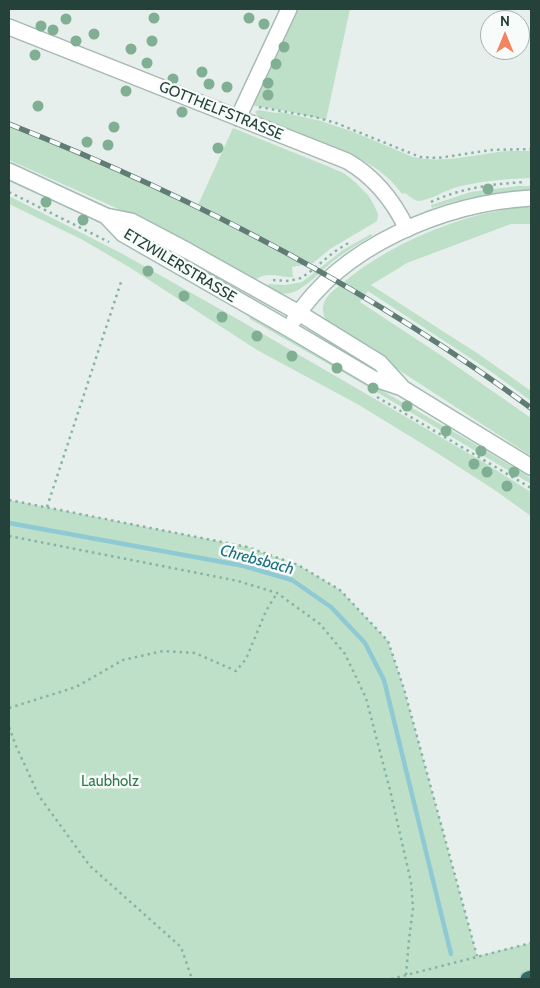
<!DOCTYPE html>
<style>
body{margin:0}
#map{position:relative;width:540px;height:988px;overflow:hidden;background:#e6efeb;font-family:Cabin,sans-serif}
canvas{display:block}
.frame{position:absolute;inset:0;border:10px solid #24423a;pointer-events:none}
.north{position:absolute;left:480px;top:10px;width:50px;height:50px;box-sizing:border-box;background:#f7fbf9;border:1px solid #a3b1ad;border-radius:50%;rotate:0deg;font-size:14px;font-weight:700;line-height:20px;text-align:center;color:#24423a}
.north::after{content:'';display:block;margin:auto;width:18px;height:22px;background:#f4845f;clip-path:polygon(50% 0,100% 100%,50% 72%,0 100%)}
</style>
<div id="map">
<canvas width="540" height="988"></canvas>
<div class="frame"></div>
<div class="north">N</div>
</div>
<script>
const ctx = document.querySelector('canvas').getContext('2d');
ctx.lineJoin = 'round';
function fillPath(path, color) { ctx.fillStyle = color; ctx.fill(path, 'evenodd'); }
function strokePath(path, color, width, dash) { ctx.strokeStyle = color; ctx.lineWidth = width; ctx.lineCap = dash ? 'butt' : 'round'; ctx.setLineDash(dash || []); ctx.stroke(path); }
function drawText(font, color, halo, rows, align = 'center') {
  ctx.font = font + ' Cabin,sans-serif'; ctx.lineWidth = 5; ctx.setLineDash([]); ctx.textBaseline = 'middle'; ctx.strokeStyle = halo; ctx.fillStyle = color; for (const [text, x, y, turn = 0] of rows) {
    ctx.save(); ctx.translate(x, y); ctx.rotate((+turn || 0) * Math.PI / 180); ctx.textAlign = isNaN(turn) ? turn : align; if (halo) ctx.strokeText(text, 0, 0); ctx.fillText(text, 0, 0); ctx.restore();
  }
}
fillPath(new Path2D(`
 M289,9H350L326,120L287,111L244,104Z
 M258,110L276,113L281,112L321,121L351,131L413,157C444,164 476,154 507,151C515,151 523,151 531,151V178C505,179 479,181 454,188C442,192 431,200 418,201L413,199L405,193L402,194C381,164 350,154 318,141C299,134 279,126 260,119L255,112Z
 M9,124C73,149 135,177 197,207L233,128L332,168L345,174L355,182L368,195L374,205L378,214L377,221L374,223L357,233L330,249L313,263L292,267L293,277C283,278 272,273 263,276C259,277 255,280 251,281L158,229L114,207L9,160Z
 M518,186H531V190C495,192 466,197 432,208L431,205L471,192Z
 M9,196L121,253L239,320L480,460L531,492V516L496,491L434,451L359,405L257,350L129,267L81,239L9,204Z
 M531,205V224H511L407,263L371,285L480,355L531,391V401L493,373L368,291L360,302L445,358L531,418V456L328,324C325,318 322,313 323,306C325,296 335,289 343,283C378,253 423,232 468,218C489,212 510,208 531,205Z
 M371,234L372,236C358,244 345,252 332,262C321,271 305,289 291,293C282,295 272,292 264,288L269,284L285,285L302,282L343,250Z
 M249,314L473,443L531,478V484L358,381L250,319L249,316Z
 M9,500L247,547L298,565L340,590L388,641L404,689L477,956L531,943V979H9Z`), '#bfe0c8');
strokePath(new Path2D(`
 M9,523L244,566L292,580L331,607L365,643L384,680L451,954`), '#8ec9d4', 4.5);
const minor = new Path2D(`
 M9,27L347,161C375,177 393,200 407,229
 M238,118L289,9`);
const secondary = new Path2D(`
 M9,171L106,216L131,221L188,251L299,313L380,363L401,386
 M106,216L123,234L289,329L372,378L402,388L531,467
 M294,320C342,245 445,203 531,198`);
const motorway = new Path2D(`
 M528,979L531,978`);
strokePath(minor, '#a8b8b2', 18);
strokePath(secondary, '#a4bbb3', 18);
strokePath(motorway, '#c2cac8', 18);
strokePath(new Path2D(`
 M259,107L315,117L336,123L420,157L438,158L491,150L531,149
 M9,192L109,242
 M431,202C461,188 492,184 525,182
 M273,280L289,281L301,278L311,271L334,252L350,242
 M377,397L531,488
 M9,500L247,547L298,565L340,590L388,641L404,689L477,956
 M47,507L122,279
 M9,536L238,581L277,593L320,624L345,654L366,698L390,790L411,882L413,908L409,940L406,975
 M9,708L76,687L123,660L163,651L195,653L236,671L246,659L266,611L277,593
 M9,727L16,746L39,796L90,866L181,947L192,979
 M391,979L531,943`), '#86b3a5', 2.5, [2.5, 4]);
strokePath(minor, '#fff', 15);
strokePath(secondary, '#fff', 15);
strokePath(motorway, '#2f6f62', 15);
const rail = new Path2D(`
 M9,124C194,197 371,290 531,408`);
strokePath(rail, '#5f7d75', 5.5);
strokePath(rail, '#f7fbf9', 4, [11]);
ctx.fillStyle = '#80af93';
for (const [x, y] of [
 [154,18],
 [249,18],
 [66,19],
 [264,24],
 [41,26],
 [53,30],
 [94,34],
 [76,41],
 [152,41],
 [284,47],
 [131,49],
 [35,55],
 [147,63],
 [276,64],
 [202,72],
 [173,79],
 [268,83],
 [209,84],
 [227,87],
 [126,91],
 [268,95],
 [38,106],
 [182,112],
 [114,127],
 [87,142],
 [108,145],
 [218,148],
 [488,189],
 [46,202],
 [83,220],
 [148,271],
 [184,296],
 [222,317],
 [257,336],
 [292,356],
 [337,368],
 [373,388],
 [407,406],
 [446,431],
 [481,451],
 [474,464],
 [487,472],
 [514,472],
 [507,486]
]) { ctx.beginPath(); ctx.arc(x, y, 5.5, 0, 2 * Math.PI); ctx.fill(); }
drawText('15px', '#24423a', '#f7fbf9', [
 ["GOTTHELFSTRASSE",221,111,22],
 ["ETZWILERSTRASSE",180,266,31]
]);
drawText('15px', '#2d7a4b', '#f7fbf9', [
 ["Laubholz",110,782]
]);
drawText('italic 16px', '#1c6f80', '#f7fbf9', [
 ["Chrebsbach",257,560,15]
]);
</script>
